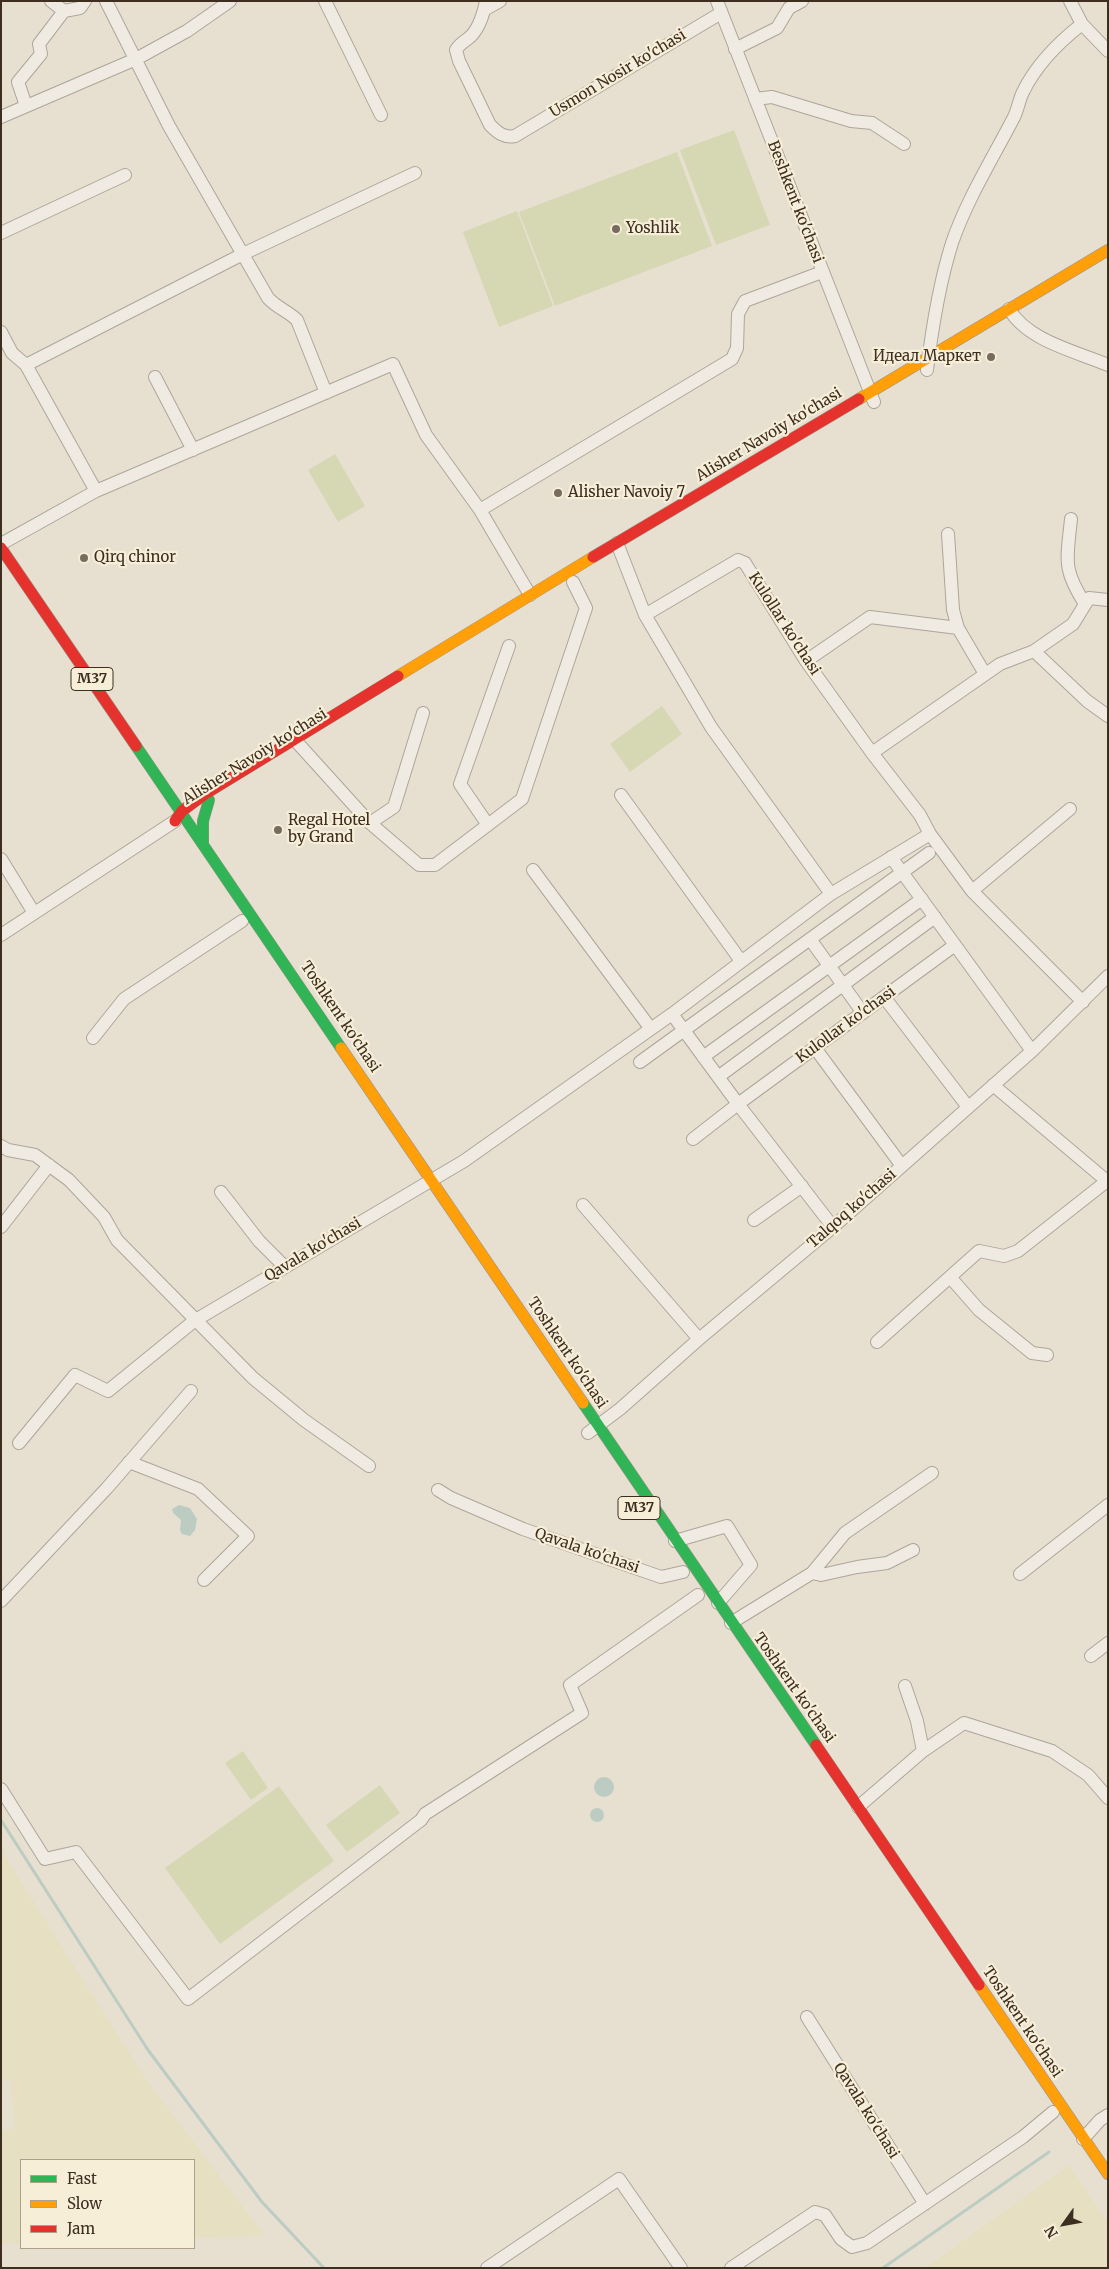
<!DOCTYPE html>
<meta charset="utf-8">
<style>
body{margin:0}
#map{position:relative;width:1109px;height:2269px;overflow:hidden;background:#e7e0d1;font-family:Merriweather,serif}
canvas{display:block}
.frame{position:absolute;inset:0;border:2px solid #3d2e20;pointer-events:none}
.legend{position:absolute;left:20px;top:2159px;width:175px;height:90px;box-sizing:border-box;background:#f7eed8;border:1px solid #ada18e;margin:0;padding:6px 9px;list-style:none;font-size:15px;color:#3d2e20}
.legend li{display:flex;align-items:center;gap:10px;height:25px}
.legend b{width:25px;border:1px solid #ada18e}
.north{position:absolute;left:1039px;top:2199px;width:50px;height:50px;-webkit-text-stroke:4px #f7eed8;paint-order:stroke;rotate:238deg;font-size:14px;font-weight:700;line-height:20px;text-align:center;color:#3d2e20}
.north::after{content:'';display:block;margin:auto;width:18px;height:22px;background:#3d2e20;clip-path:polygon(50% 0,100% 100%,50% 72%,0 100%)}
</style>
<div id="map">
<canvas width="1109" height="2269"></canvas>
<div class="frame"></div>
<ul class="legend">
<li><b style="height:6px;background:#30b455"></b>Fast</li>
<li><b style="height:6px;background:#ff9f0a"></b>Slow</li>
<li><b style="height:6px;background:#e5322d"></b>Jam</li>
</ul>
<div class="north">N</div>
</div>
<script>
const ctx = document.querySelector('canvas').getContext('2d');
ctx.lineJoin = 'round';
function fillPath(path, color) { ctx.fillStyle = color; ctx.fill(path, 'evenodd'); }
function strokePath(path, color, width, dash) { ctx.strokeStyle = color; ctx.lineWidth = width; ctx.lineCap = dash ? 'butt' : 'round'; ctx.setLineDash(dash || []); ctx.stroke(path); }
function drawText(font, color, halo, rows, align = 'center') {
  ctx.font = font + ' Merriweather,serif'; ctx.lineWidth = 4.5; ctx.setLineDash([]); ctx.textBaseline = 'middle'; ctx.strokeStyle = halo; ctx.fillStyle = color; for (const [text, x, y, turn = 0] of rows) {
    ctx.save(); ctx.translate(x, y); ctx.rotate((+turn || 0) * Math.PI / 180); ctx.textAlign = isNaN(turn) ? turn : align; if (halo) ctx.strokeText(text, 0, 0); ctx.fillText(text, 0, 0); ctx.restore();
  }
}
fillPath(new Path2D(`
 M1,1850L144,2076L265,2236L194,2238V2160H21V2243H1V2131L15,2128L10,2080L1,2081Z
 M1069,2165L1108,2223V2268H925Z`), '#e6dfc2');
fillPath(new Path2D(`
 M734,130L770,225L716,245L680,150Z
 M677,152L712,246L555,306L519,212Z
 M517,211L553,306L499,327L463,232Z
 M335,454L365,506L338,522L308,470Z
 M662,706L682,734L630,772L610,744Z
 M243,1751L268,1788L251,1800L225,1763Z
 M380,1785L400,1813L347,1852L326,1825Z
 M279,1786L334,1861L220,1944L165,1868Z`), '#d6d7b3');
fillPath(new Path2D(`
 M179,1505L190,1508L197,1519L195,1530L190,1536L182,1534L180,1530L181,1520L173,1513L172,1509Z
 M594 1787a10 10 0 1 1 20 0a10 10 0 1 1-20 0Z
 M590 1815a7 7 0 1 1 14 0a7 7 0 1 1-14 0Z`), '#bcccc2');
strokePath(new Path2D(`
 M1,1820L148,2050L262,2202L324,2268
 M883,2268L1049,2152`), '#bcccc2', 3);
const street = new Path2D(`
 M51,1L64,11L80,8L85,1
 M106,1L169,126L268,298C277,308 288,311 297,320L326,393
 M325,1L381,115
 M486,1C484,12 479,28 471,36C466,41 460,43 456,50L459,61L490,125C498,133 504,138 515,136L721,13
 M717,1L874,402
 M1070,1L1082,24L1108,51
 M484,10L500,1
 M735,49L777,28L789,8L802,1
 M755,99L772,97L851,121L872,123L904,144
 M26,106L18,82L41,54L39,44L64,11
 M1,117L136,59L187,31L230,1
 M1,233L125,175
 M1009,309C1028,341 1075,351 1108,365
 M1,332L12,353L26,365L96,491
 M26,365L243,254L415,173
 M927,370C932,329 939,284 952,243C967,199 993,158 1014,117C1018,109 1019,100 1023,92C1036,65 1059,42 1082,24
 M155,377L193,450
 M1071,519C1067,560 1062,568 1085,604
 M948,534L953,610L958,628L985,674
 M617,543L645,615L711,727L831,894
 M1,544L96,491L393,364L426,435L480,510
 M530,595L480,510L732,359L737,348L738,314L745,301L822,272
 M645,615L738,560L745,563L806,661L872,753L920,815L930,834L972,891L1083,1002
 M1034,651L1087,701L1108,716
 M806,661L870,617L958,628
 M294,739L370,823L419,865H435L522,799L586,608L573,582
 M872,753L1000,664L1034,651L1073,624L1089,598L1108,600
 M621,795L741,961
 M370,823L394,807L423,713
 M488,825L460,784L509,646
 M891,857L1032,1051
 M1,859L34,913
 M533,870L651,1029
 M972,891L1070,809
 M1,935L175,821
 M810,939L863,1013
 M884,997L968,1107
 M672,1014L738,1104L833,1227
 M93,1038L124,999L242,921
 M815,1048L902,1166
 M703,1057L922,899
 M640,1062L929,853
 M718,1077L935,917
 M993,1085L1108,1182
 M693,1139L738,1104L955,945
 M1,1146L8,1150L35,1155L69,1180L104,1217L117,1240L253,1378L304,1420L369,1466
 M221,1192L259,1241L285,1267
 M583,1205L699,1339
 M754,1220L802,1186
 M1,1227L49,1165
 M950,1277L979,1310L1032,1353L1047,1355
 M877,1342L979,1251L1004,1256L1018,1251L1107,1181
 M588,1433L620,1409L699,1339L833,1227L1032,1051L1108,976
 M19,1443L75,1375L108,1391L194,1321L464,1161L672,1014L831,894L930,834
 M129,1462L198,1489L248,1536L204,1580
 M438,1490L451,1498L523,1529L661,1577L683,1572
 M675,1541L727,1526L751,1565L718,1603
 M812,1573L821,1575L857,1567L887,1563L913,1550
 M1020,1574L1108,1505
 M1,1601L107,1488L191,1391
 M731,1623L812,1573L845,1533L932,1473
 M1091,1656L1108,1643
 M905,1686L917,1721L923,1751
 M1,1789L45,1859L76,1852L188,1999L421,1820L425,1814L582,1713L570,1685L698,1595
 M858,1807L923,1751L964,1723L1052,1751L1088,1775L1108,1798
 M807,2017L925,2204
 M1083,2139L1100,2120L1108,2115
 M487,2268L619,2179L681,2268
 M731,2268L815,2212L825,2215L841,2239L852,2247L867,2243L1023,2137L1053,2112`);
const fast = new Path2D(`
 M136,746L341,1048
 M203,843V821L209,800
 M583,1403L816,1745`);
const slow = new Path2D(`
 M859,399L1108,250
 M398,676L593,557
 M341,1048L583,1403
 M979,1985L1108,2174`);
const jam = new Path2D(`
 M1,548L136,746
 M593,557L859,399
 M175,821L182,811L205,794L398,676
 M816,1745L979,1985`);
strokePath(street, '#ada599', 14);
strokePath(fast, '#9c958a', 12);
strokePath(slow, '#9c958a', 12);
strokePath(jam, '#9c958a', 12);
strokePath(street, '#efebe3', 12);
strokePath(fast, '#30b455', 11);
strokePath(slow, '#ff9f0a', 11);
strokePath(jam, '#e5322d', 11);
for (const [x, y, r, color] of [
 [616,229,5,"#786c5e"],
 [991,357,5,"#786c5e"],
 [558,493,5,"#786c5e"],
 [84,558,5,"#786c5e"],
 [278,830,5,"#786c5e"]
]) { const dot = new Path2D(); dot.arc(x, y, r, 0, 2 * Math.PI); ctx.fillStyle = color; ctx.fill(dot); strokePath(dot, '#f7eed8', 2); }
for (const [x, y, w] of [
 [92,679,42],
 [639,1508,42]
]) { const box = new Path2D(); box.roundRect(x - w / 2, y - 11.5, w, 23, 4); ctx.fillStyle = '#f7eed8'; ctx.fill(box); strokePath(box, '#3d2e20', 1); }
drawText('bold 14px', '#3d2e20', null, [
 ["M37",92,679],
 ["M37",639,1508]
]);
drawText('15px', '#3d2e20', '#f7eed8', [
 ["Usmon Nosir ko'chasi",618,74,-31],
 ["Beshkent ko'chasi",795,202,69],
 ["Alisher Navoiy ko'chasi",769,435,-31],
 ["Kulollar ko'chasi",784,624,57],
 ["Alisher Navoiy ko'chasi",255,757,-32],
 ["Toshkent ko'chasi",340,1017,56],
 ["Kulollar ko'chasi",846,1025,-36],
 ["Talqoq ko'chasi",852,1209,-41],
 ["Qavala ko'chasi",313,1250,-31],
 ["Toshkent ko'chasi",567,1353,56],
 ["Qavala ko'chasi",587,1551,19],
 ["Toshkent ko'chasi",794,1688,55],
 ["Toshkent ko'chasi",1022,2022,56],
 ["Qavala ko'chasi",866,2111,58]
]);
drawText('15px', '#3d2e20', '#f7eed8', [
 ["Yoshlik",626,229],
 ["Идеал Маркет",981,357,"right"],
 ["Alisher Navoiy 7",568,493],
 ["Qirq chinor",94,558],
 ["Regal Hotel",288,821],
 ["by Grand",288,838]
], 'left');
</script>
